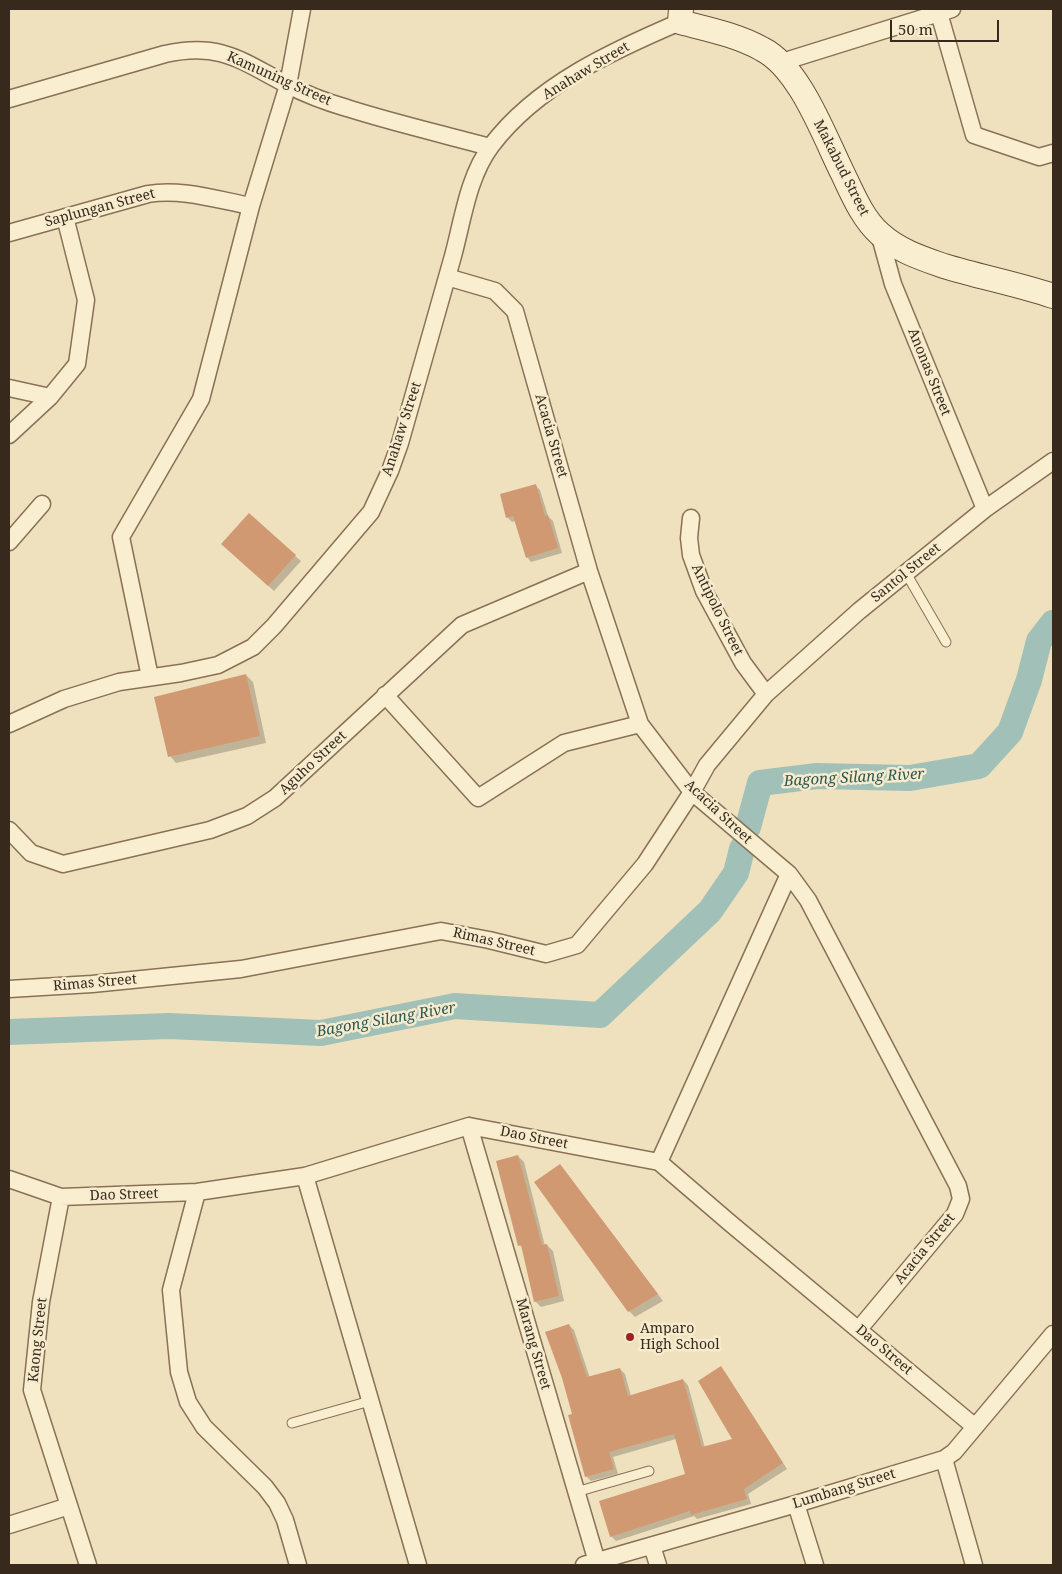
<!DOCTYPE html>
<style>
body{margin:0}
#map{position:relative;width:1062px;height:1574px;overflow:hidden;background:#f0e1be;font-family:"Noto Serif",serif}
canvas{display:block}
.frame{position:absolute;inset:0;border:10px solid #37291b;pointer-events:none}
.scale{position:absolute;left:890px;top:20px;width:109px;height:22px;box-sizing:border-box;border:2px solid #37291b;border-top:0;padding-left:6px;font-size:15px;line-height:18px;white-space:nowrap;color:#37291b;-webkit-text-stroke:4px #f7ebce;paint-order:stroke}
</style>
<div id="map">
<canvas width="1062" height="1574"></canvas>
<div class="frame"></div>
<div class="scale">50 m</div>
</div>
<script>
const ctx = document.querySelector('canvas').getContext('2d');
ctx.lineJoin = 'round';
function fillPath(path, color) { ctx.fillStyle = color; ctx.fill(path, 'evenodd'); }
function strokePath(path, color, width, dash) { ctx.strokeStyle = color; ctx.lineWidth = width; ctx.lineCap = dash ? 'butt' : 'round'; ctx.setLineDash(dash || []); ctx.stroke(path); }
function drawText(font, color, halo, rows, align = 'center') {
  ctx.font = font + ' "Noto Serif",serif'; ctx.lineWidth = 5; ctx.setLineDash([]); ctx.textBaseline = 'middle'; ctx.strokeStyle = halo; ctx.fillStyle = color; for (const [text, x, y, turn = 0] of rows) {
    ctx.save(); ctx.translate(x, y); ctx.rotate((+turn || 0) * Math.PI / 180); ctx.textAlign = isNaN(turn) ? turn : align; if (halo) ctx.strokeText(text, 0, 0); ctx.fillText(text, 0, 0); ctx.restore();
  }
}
fillPath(new Path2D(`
 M535,485L540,490L548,516L553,521L562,553L531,562L527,557L515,521L512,522L507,517Z
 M228,549L295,556L301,561L274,591Z
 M246,675L253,682L266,743L176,763L170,756Z
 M518,1156L524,1162L545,1246L547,1245L553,1251L564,1301L541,1307L535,1301L523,1248L519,1245Z
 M560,1165L565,1171L663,1301L635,1317L629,1311Z
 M569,1325L574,1330L590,1378L620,1369L625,1374L631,1396L683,1380L688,1385L705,1448L734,1440L720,1368L725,1372L787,1469L748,1494L751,1504L697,1519L694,1516L616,1541L611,1536L686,1475L676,1439L613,1457L618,1474L591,1481L586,1476L573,1414Z`), '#0003');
strokePath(new Path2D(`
 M748,827L760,783L817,776L910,778L979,766L1010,732L1029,680L1039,641L1053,623
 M9,1032L169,1026L321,1033L455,1006L600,1015L710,911L736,873L742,849`), '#a1c1b8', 26);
fillPath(new Path2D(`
 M536,484L545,516L548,515L558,548L526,558L513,516L506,518L500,494Z
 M249,513L296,555L268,586L221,544Z
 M246,674L260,736L168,757L154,697Z
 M518,1155L542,1245L547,1244L559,1296L534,1302L521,1245L518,1246L496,1161Z
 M560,1164L658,1294L628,1312L534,1182Z
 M569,1324L587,1377L620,1368L628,1396L683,1379L702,1447L732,1439L698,1381L721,1366L783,1463L744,1489L747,1499L691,1515L690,1511L610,1537L599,1501L685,1474L674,1434L609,1452L614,1469L585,1477L568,1415L572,1414L562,1378L545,1332Z`), '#d09971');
const lane = new Path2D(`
 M906,573L946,642
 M292,1423L370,1401
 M576,1492L649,1471`);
const street = new Path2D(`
 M939,13L974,135L1039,157L1053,153
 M782,62L952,9
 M9,99L165,54C220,42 240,60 286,84C305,94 326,102 347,108C394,123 442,134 490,147
 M9,233L148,194C181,188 218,200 251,206
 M879,233L893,284L985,509
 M447,277L495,291L515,311L589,571L640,724L692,792L789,874L808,900L958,1186L961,1199L955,1214L859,1329
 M9,388L50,397
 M9,435L50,397L77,364L86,300L65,217
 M691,518L689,538L691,555L704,591L743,663L766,694
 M9,542L42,504
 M150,677L121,537L201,399L251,206L288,85L302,9
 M385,695L478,798L564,743L640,724
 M9,724L64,699L119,682L181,673L218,665L253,647L274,626L371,512L390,471L400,443C418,381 435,318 453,256C463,219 468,177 491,146C537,85 612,51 680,22
 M9,830L31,853L63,864L210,830L247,816L275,798L462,625L589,571
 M9,989L92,984L241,969L441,931L489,940L546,954L577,945L645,864L692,792L707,765L766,694L859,611L985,509L1053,461
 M469,1126L597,1562
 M659,1162L789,874
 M305,1176L418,1565
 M9,1179L61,1197L197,1192L305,1176L469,1126L659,1162L730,1223L974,1426
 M197,1192L171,1290L179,1372L188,1402L204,1427L265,1487L277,1503L285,1520L298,1565
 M61,1197L41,1302L32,1390L88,1565
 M944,1459L974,1565
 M796,1504L815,1565
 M9,1525L69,1506
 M652,1546L658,1565
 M584,1565L796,1504L944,1459L954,1452L1053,1334`);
const secondary = new Path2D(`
 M681,9L680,22C707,29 737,35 762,49C800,68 824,136 843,174C853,195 863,219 880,234C899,251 921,258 944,266C980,277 1017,284 1053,296`);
strokePath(lane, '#897156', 11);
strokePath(street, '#897156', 19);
strokePath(secondary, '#6a5239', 26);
strokePath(lane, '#faeed1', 9);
strokePath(street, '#faeed1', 16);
strokePath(secondary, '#faeed1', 24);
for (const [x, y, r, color] of [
 [630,1337,5,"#9b2324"]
]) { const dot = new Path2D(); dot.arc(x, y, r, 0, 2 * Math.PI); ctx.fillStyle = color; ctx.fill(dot); strokePath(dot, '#f7ebce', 2); }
drawText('14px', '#37291b', '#f7ebce', [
 ["Anahaw Street",586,71,-31],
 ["Kamuning Street",279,79,24],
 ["Makabud Street",841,168,63],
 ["Saplungan Street",100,208,-15],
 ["Anonas Street",929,372,68],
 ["Anahaw Street",402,429,-72],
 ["Acacia Street",551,436,74],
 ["Santol Street",906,573,-39],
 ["Antipolo Street",717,610,64],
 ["Aguho Street",313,763,-43],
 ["Acacia Street",718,812,43],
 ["Rimas Street",494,942,13],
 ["Rimas Street",95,983,-5],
 ["Dao Street",534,1138,11],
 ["Dao Street",124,1195,-2],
 ["Acacia Street",925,1249,-51],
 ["Kaong Street",38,1340,-84],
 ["Marang Street",533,1344,74],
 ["Dao Street",884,1350,40],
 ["Lumbang Street",844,1489,-17]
]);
drawText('14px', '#37291b', '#f7ebce', [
 ["Amparo",640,1329],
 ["High School",640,1345]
], 'left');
drawText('italic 15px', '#2a5855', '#f7ebce', [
 ["Bagong Silang River",854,778,-3],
 ["Bagong Silang River",386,1020,-10]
]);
</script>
